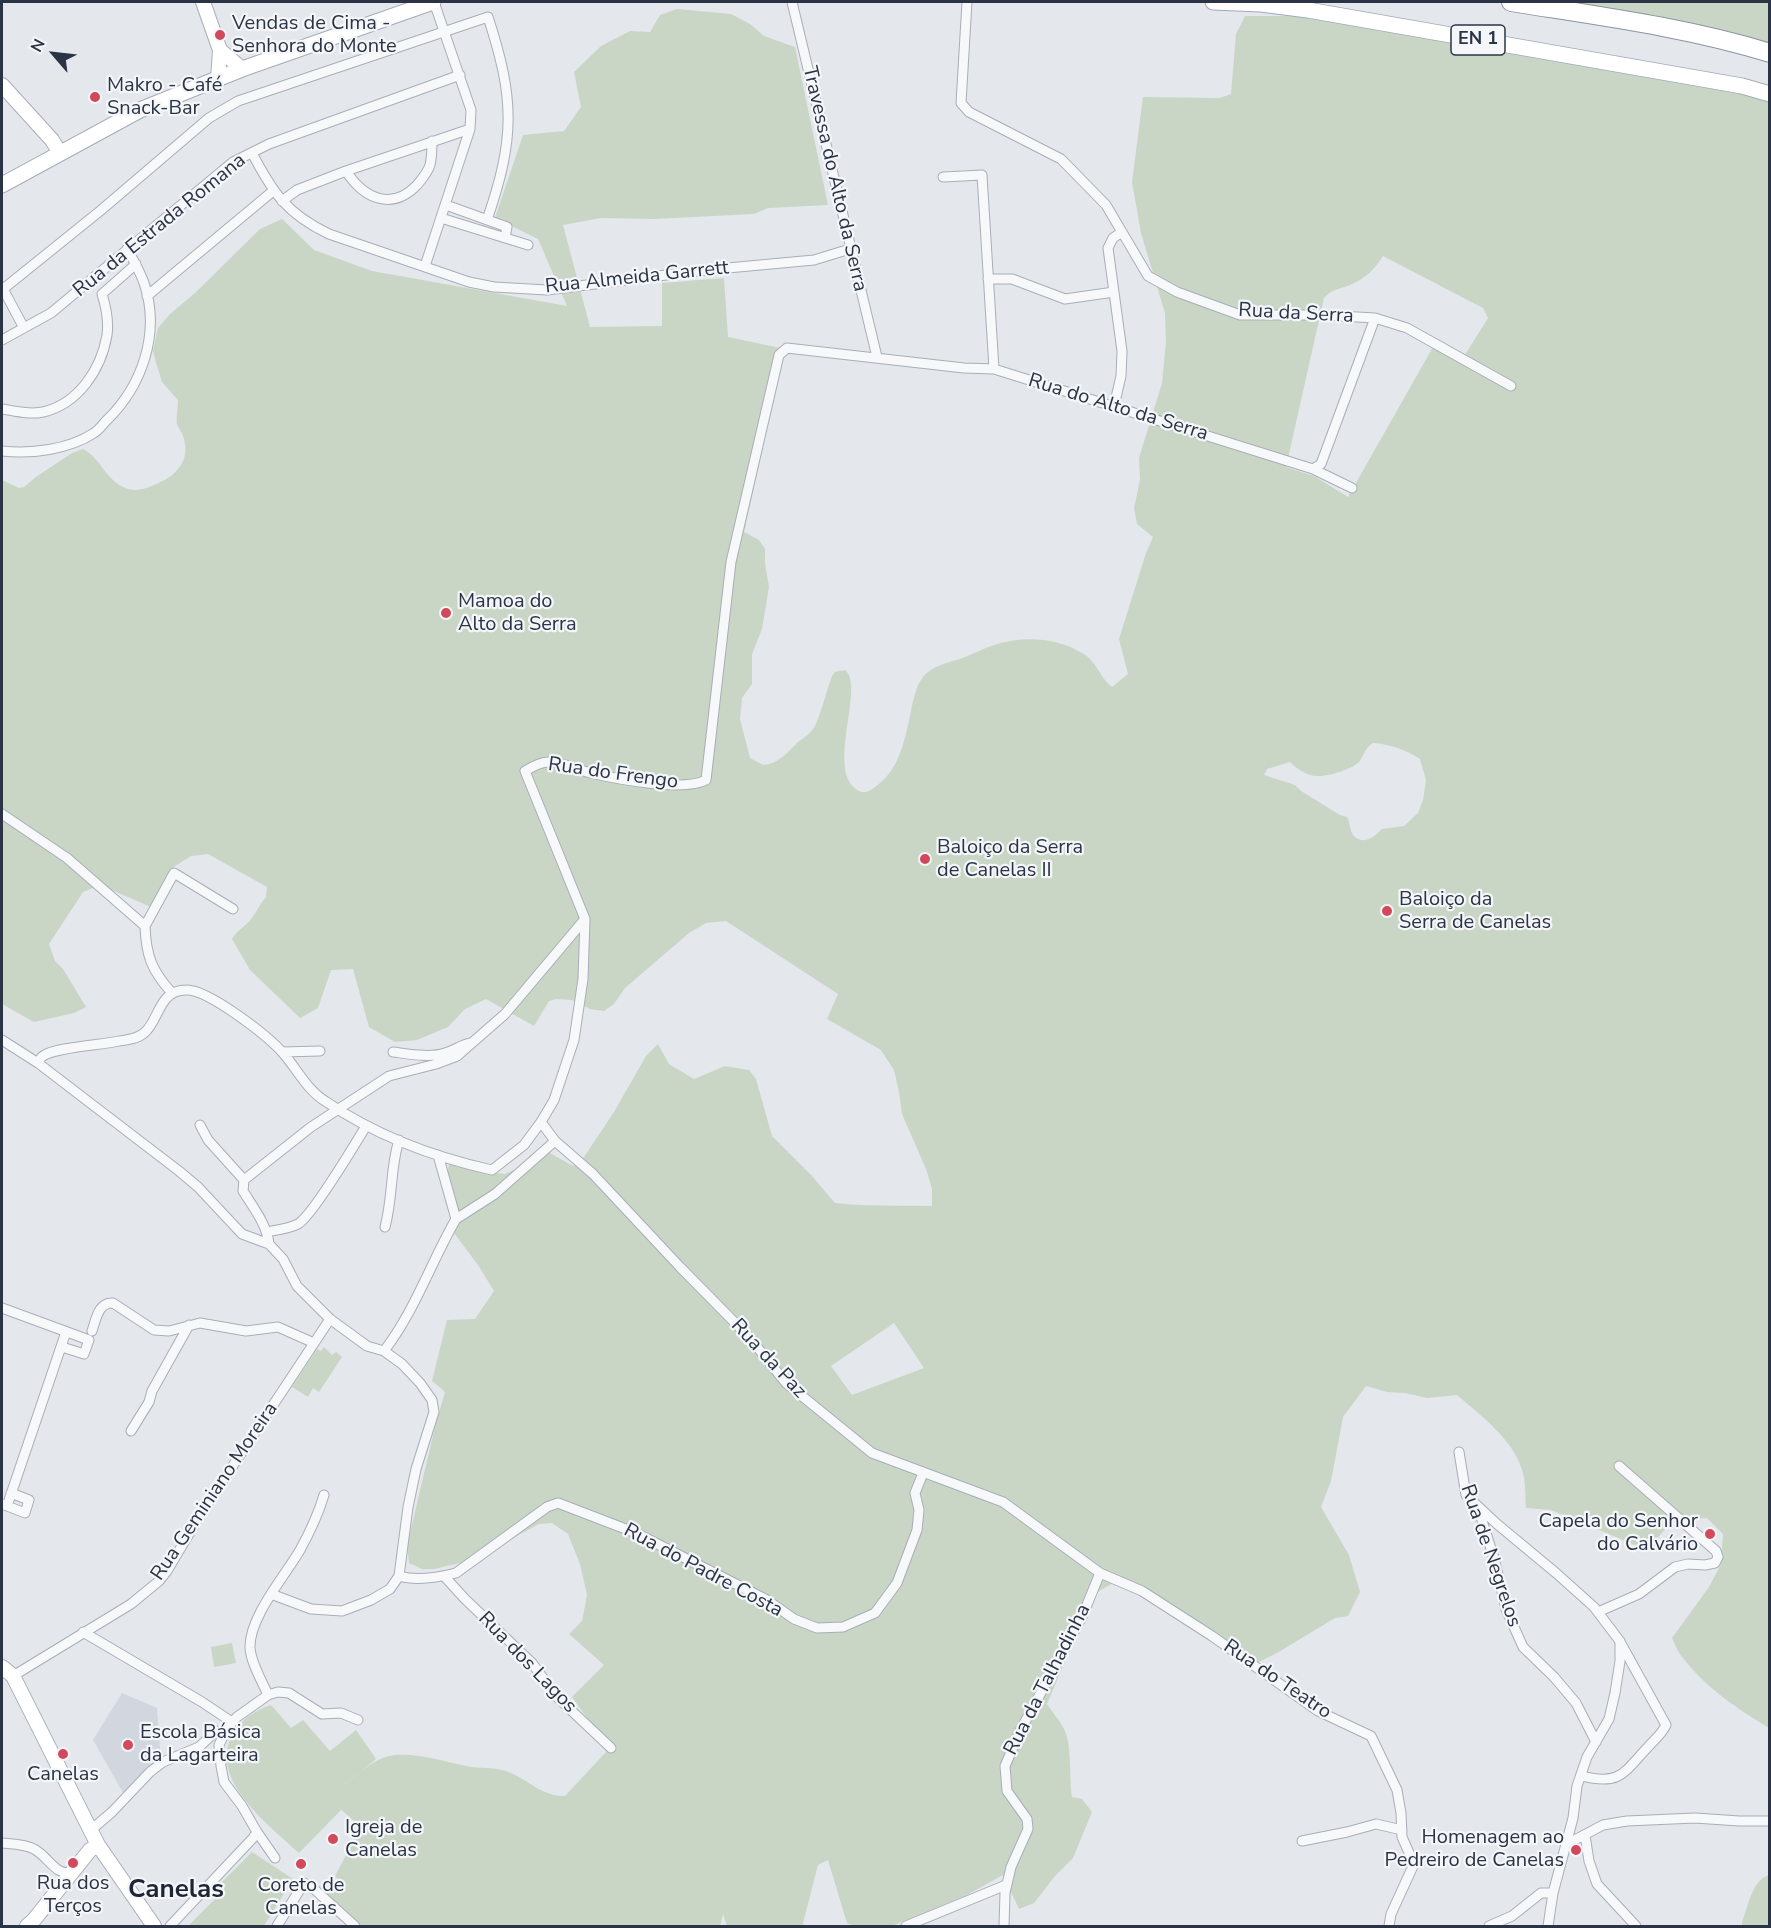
<!DOCTYPE html>
<meta charset="utf-8">
<style>
body{margin:0}
#map{position:relative;width:1771px;height:1928px;overflow:hidden;background:#e4e7ec;font-family:"Nunito Sans",sans-serif}
canvas{display:block}
.frame{position:absolute;inset:0;border:3px solid #2b3445;pointer-events:none}
.north{position:absolute;left:24px;top:24px;width:60px;height:60px;-webkit-text-stroke:4px #f4f6f9;paint-order:stroke;rotate:298deg;font-size:16px;font-weight:700;line-height:24px;text-align:center;color:#2b3445}
.north::after{content:'';display:block;margin:auto;width:21px;height:27px;background:#2b3445;clip-path:polygon(50% 0,100% 100%,50% 72%,0 100%)}
</style>
<div id="map">
<canvas width="1771" height="1928"></canvas>
<div class="frame"></div>
<div class="north">N</div>
</div>
<script>
const ctx = document.querySelector('canvas').getContext('2d');
ctx.lineJoin = 'round';
function fillPath(path, color) { ctx.fillStyle = color; ctx.fill(path, 'evenodd'); }
function strokePath(path, color, width, dash) { ctx.strokeStyle = color; ctx.lineWidth = width; ctx.lineCap = dash ? 'butt' : 'round'; ctx.setLineDash(dash || []); ctx.stroke(path); }
function drawText(font, color, halo, rows, align = 'center') {
  ctx.font = font + ' "Nunito Sans",sans-serif'; ctx.lineWidth = 4.5; ctx.setLineDash([]); ctx.textBaseline = 'middle'; ctx.strokeStyle = halo; ctx.fillStyle = color; for (const [text, x, y, turn = 0] of rows) {
    ctx.save(); ctx.translate(x, y); ctx.rotate((+turn || 0) * Math.PI / 180); ctx.textAlign = isNaN(turn) ? turn : align; if (halo) ctx.strokeText(text, 0, 0); ctx.fillText(text, 0, 0); ctx.restore();
  }
}
fillPath(new Path2D(`
 M122,1693L157,1708L160,1750L163,1758L125,1796L93,1740Z`), '#d2d6de');
fillPath(new Path2D(`
 M1559,2H1769V44L1646,14Z
 M677,9L731,14L750,24L764,36L795,47L828,205L768,208L754,214L654,219L601,218L563,225L590,327L662,326V283L724,278L728,337L790,350L783,356L744,532L759,540L765,549V564L769,587L762,629L752,654V684L742,698L740,719L750,758L763,765C778,764 788,752 798,742C805,737 810,734 815,726C822,711 826,692 832,676L835,672L845,670C866,686 824,773 859,791C865,794 870,791 875,787C901,770 906,734 912,706C914,698 916,687 921,680C929,667 946,663 960,659C971,655 982,649 994,645C1023,636 1055,637 1082,653C1096,660 1100,678 1112,687L1128,674L1119,639L1146,553L1153,537L1137,524L1134,508L1140,480L1139,458L1162,383L1166,342L1165,313L1141,233L1132,182L1143,97L1220,98L1231,94L1236,34L1245,16H1298L1769,99V1728C1739,1710 1705,1687 1683,1658C1678,1653 1675,1644 1672,1638L1709,1587L1721,1564L1723,1534L1707,1518L1673,1520L1647,1550L1551,1510L1526,1508C1525,1496 1526,1481 1522,1470C1513,1439 1480,1415 1457,1395L1427,1398L1405,1393L1387,1392L1366,1386L1343,1417L1331,1481L1321,1507L1349,1555L1360,1592L1348,1616L1335,1618L1277,1653L1251,1666L1192,1620L1117,1581L1092,1595L1079,1624L1066,1659L1047,1704C1053,1713 1061,1722 1065,1731C1072,1747 1069,1779 1072,1797L1082,1799L1092,1812L1073,1858L1055,1876L1034,1903L1019,1909L1003,1875L965,1896L892,1926H854L847,1923L828,1860L818,1865L803,1923L804,1926H727L723,1914L720,1926H357L326,1896L338,1879L335,1876L361,1827L338,1807L341,1810L299,1853C271,1827 208,1780 232,1736C241,1719 254,1711 271,1705L291,1728L303,1720L330,1751L356,1730L376,1759L328,1798C344,1786 370,1760 389,1756C411,1751 444,1761 466,1766C482,1769 495,1766 511,1773C529,1781 544,1797 565,1796L606,1752L597,1732L572,1697L604,1665L569,1634L582,1621L587,1595L580,1564L568,1534L552,1523L539,1524L473,1560L434,1569H422L409,1563L407,1546L435,1427L445,1392L432,1381L447,1320L475,1319L494,1291L478,1265L454,1233L445,1186L449,1164L469,1170L505,1174L550,1153L573,1166L582,1160L614,1112L646,1056L658,1044L669,1064L694,1079L725,1066L749,1070L756,1079L772,1136L812,1176L835,1203C867,1207 899,1205 932,1206V1189L926,1169L902,1114L899,1092L894,1070L881,1050L827,1019L838,994L726,921L706,923L689,933L625,988L614,1004L604,1011L590,1009L572,1000L556,999L549,1001L534,1026L486,999L465,1009L448,1027L417,1040L395,1042L369,1027L353,969L331,970L318,1008L300,1018L250,970L232,939C237,930 246,926 252,918C257,911 260,904 266,897L267,887L208,854L191,856L172,868L151,907L100,885L83,892L49,944L55,961L63,969L86,1007L74,1013L34,1022L2,1004V480L19,488L24,487L36,477L72,453L83,449C100,458 105,478 123,487C133,492 143,490 154,485C175,477 192,461 183,436C182,432 178,428 177,424C176,417 178,408 178,400L162,382L157,366L153,351L158,328L170,314L195,293L260,229L282,219L314,250L372,271L567,306L538,239L495,218L523,135L564,131L581,107L574,72L601,46L630,31L650,32L660,15ZM1383,256L1483,308L1488,318L1460,363L1433,347L1348,497L1314,476L1286,467L1324,298C1332,289 1340,289 1350,285C1365,279 1375,269 1383,256ZM1373,743C1390,744 1406,750 1420,759L1426,780L1423,800L1418,813L1404,826L1382,829C1375,836 1363,847 1353,835C1350,831 1350,822 1347,817L1340,815L1301,791L1295,785L1264,775L1267,769L1290,762C1297,769 1308,777 1319,776C1330,776 1352,769 1359,762C1364,755 1365,748 1373,743ZM894,1323L924,1368L852,1395L831,1366Z
 M324,1347L332,1355L336,1352L342,1357L319,1392L313,1388L308,1397L292,1387L317,1349L321,1351Z
 M232,1643L236,1663L214,1667L211,1647Z
 M252,1852L293,1879L264,1926H188L216,1898L214,1890Z
 M1769,1875V1926H1742V1922C1748,1907 1752,1880 1769,1875Z`), '#c9d6c5');
const street = new Path2D(`
 M792,2L877,357
 M967,2L961,103L969,112L1061,159L1106,205L1148,276L1177,292L1240,315H1322L1375,318L1407,328L1511,386
 M252,153C273,193 287,214 329,234L469,282L494,287L547,290L706,270L814,260L850,249
 M346,171C364,199 392,211 417,185C422,179 428,172 430,165C432,157 432,149 432,141
 M943,177L982,175L994,369
 M282,201L297,190L346,171L470,129
 M446,205L507,227L505,238
 M441,218L528,245
 M425,266L470,129L471,110L434,2
 M988,279H1012L1065,299L1114,292
 M2,287L24,328
 M2,290L100,211L209,118L238,101L488,17C515,100 515,138 487,220
 M147,296L273,191
 M2,340L51,313L233,162L269,144L460,75
 M1114,406L1121,376L1122,351L1108,248L1113,238L1122,232
 M2,409C15,411 29,415 43,412C78,404 101,370 107,335C109,321 106,307 102,294L136,264
 M2,451C31,454 68,450 94,433C99,430 103,424 107,420C142,386 160,334 145,286C141,273 134,261 127,249
 M1313,469L1321,464L1375,318
 M2,814L67,858L145,926C146,956 152,971 172,993
 M145,926L174,873L233,909
 M2,1040L38,1063L179,1171L198,1187L242,1234L269,1244L283,1259L297,1286L330,1319L367,1346L384,1351L402,1364L420,1383L432,1400L434,1412L416,1469L408,1507L399,1576L390,1589L371,1600L342,1611L311,1609L271,1594
 M282,1052L320,1051
 M393,1052C409,1054 430,1058 445,1053C455,1050 461,1045 471,1043
 M38,1063C39,1061 41,1057 43,1056C55,1047 102,1045 119,1041C127,1040 137,1039 144,1033C159,1022 158,990 186,990C208,989 268,1036 283,1053C297,1069 307,1090 325,1101C375,1135 433,1157 492,1170L524,1145L541,1122L554,1100L574,1040L583,979L585,919L525,771C533,766 542,761 551,762C564,763 578,770 591,773C617,779 684,792 706,780L731,562L779,355L787,348L964,368L994,369L1313,469L1352,488
 M541,1122L555,1141L593,1174L680,1267L749,1337L786,1383L872,1453L1003,1502L1100,1573L1142,1591L1212,1636L1318,1711L1371,1736L1397,1790L1401,1813L1402,1837L1414,1864L1391,1914L1389,1926
 M200,1125L208,1140L244,1180
 M456,1219L495,1194L555,1141
 M385,1227C393,1198 390,1168 399,1140
 M266,1232C277,1230 288,1229 298,1224C313,1215 355,1144 366,1126
 M269,1244C267,1225 253,1207 243,1191L244,1180L311,1127L389,1076L436,1064L457,1056L505,1014L585,919
 M2,1308L89,1340L84,1354L62,1347
 M92,1331C96,1320 98,1302 113,1303L154,1330L169,1331L200,1323L246,1331L278,1327L314,1343
 M384,1351C415,1311 431,1262 456,1219L438,1155
 M131,1431L149,1402L152,1391L189,1325
 M1459,1452L1466,1495L1497,1524L1556,1573L1594,1607L1619,1640L1666,1725C1662,1734 1654,1740 1648,1747C1624,1772 1621,1786 1582,1776
 M2,1504L25,1513L29,1500L11,1493
 M7,1506L66,1332
 M1478,1508L1494,1558L1506,1609L1523,1647L1554,1677L1576,1703L1596,1742
 M399,1576C416,1581 440,1577 456,1573L547,1507L558,1503L636,1533L767,1600L794,1619L817,1628L843,1627L875,1613L897,1583L917,1530L919,1510L915,1493L923,1473
 M444,1576L465,1599L532,1663L556,1696L611,1748
 M1598,1612L1639,1594L1675,1567L1688,1564L1705,1565L1715,1563L1718,1557L1716,1551L1619,1466
 M83,1632L202,1702L232,1722
 M13,1676L131,1604L159,1581L167,1571L199,1517L330,1319
 M268,1695C262,1681 251,1663 250,1648C249,1617 285,1576 300,1550C310,1532 318,1515 324,1495
 M91,1830L112,1812L150,1772L163,1762L199,1747L216,1731L224,1736
 M257,1832L275,1858
 M1585,1835L1589,1861L1597,1884L1636,1926
 M1302,1841L1347,1832L1376,1824L1402,1830
 M2,1843C12,1844 25,1844 34,1849C48,1856 56,1877 72,1872
 M1567,1844L1603,1825L1627,1821L1695,1818L1739,1821H1770
 M170,1926L253,1838L257,1832L242,1806L224,1782L221,1766L219,1745L227,1728L237,1717L268,1695L278,1692L289,1693L322,1714L341,1713L358,1720
 M277,1926L304,1883L314,1889L355,1926
 M906,1926L1006,1885
 M1004,1926L1005,1893L1011,1867L1028,1829L1027,1819L1007,1791L1005,1766L1020,1731L1082,1617L1100,1573
 M1489,1926L1512,1916L1541,1893H1553
 M1548,1926L1553,1893L1573,1818L1577,1786L1587,1757L1609,1719L1615,1693L1620,1661V1641`);
const secondary = new Path2D(`
 M203,2L220,50L218,79
 M220,50L242,69
 M2,85L52,140L60,153
 M2,1667L13,1676L98,1845L154,1926
 M27,1926L33,1921L90,1850L98,1845`);
const primary = new Path2D(`
 M1213,2L1261,4L1308,10L1742,86L1770,94
 M2,185L140,110L242,69L433,2`);
const highway = new Path2D(`
 M1511,2C1598,16 1685,27 1770,53`);
strokePath(street, '#a9aeb7', 11);
strokePath(secondary, '#a9aeb7', 16);
strokePath(primary, '#a3abb8', 17);
strokePath(highway, '#8b94a3', 20);
strokePath(street, '#f7f8fa', 9);
strokePath(secondary, '#fff', 14);
strokePath(primary, '#fff', 15);
strokePath(highway, '#fff', 18);
for (const [x, y, r, color] of [
 [220,35,6,"#d1495b"],
 [95,97,6,"#d1495b"],
 [446,613,6,"#d1495b"],
 [925,859,6,"#d1495b"],
 [1387,911,6,"#d1495b"],
 [1710,1534,6,"#d1495b"],
 [128,1745,6,"#d1495b"],
 [63,1754,6,"#d1495b"],
 [333,1839,6,"#d1495b"],
 [1576,1850,6,"#d1495b"],
 [73,1863,6,"#d1495b"],
 [301,1864,6,"#d1495b"]
]) { const dot = new Path2D(); dot.arc(x, y, r, 0, 2 * Math.PI); ctx.fillStyle = color; ctx.fill(dot); strokePath(dot, '#f4f6f9', 2); }
for (const [x, y, w] of [
 [1478,40,54]
]) { const box = new Path2D(); box.roundRect(x - w / 2, y - 15, w, 30, 4.5); ctx.fillStyle = '#f4f6f9'; ctx.fill(box); strokePath(box, '#2b3445', 1.5); }
drawText('bold 18px', '#2b3445', null, [
 ["EN 1",1478,40]
]);
drawText('20px', '#2b3445', '#f4f6f9', [
 ["Vendas de Cima -",232,24],
 ["Senhora do Monte",232,47],
 ["Makro - Café",107,86],
 ["Snack-Bar",107,109],
 ["Mamoa do",458,602],
 ["Alto da Serra",458,625],
 ["Baloiço da Serra",937,848],
 ["de Canelas II",937,871],
 ["Baloiço da",1399,900],
 ["Serra de Canelas",1399,923],
 ["Capela do Senhor",1698,1522,"right"],
 ["do Calvário",1698,1545,"right"],
 ["Escola Básica",140,1733],
 ["da Lagarteira",140,1756],
 ["Canelas",63,1775,"center"],
 ["Igreja de",345,1828],
 ["Canelas",345,1851],
 ["Homenagem ao",1564,1838,"right"],
 ["Pedreiro de Canelas",1564,1861,"right"],
 ["Rua dos",73,1884,"center"],
 ["Terços",73,1907,"center"],
 ["Coreto de",301,1886,"center"],
 ["Canelas",301,1909,"center"]
], 'left');
drawText('20px', '#2b3445', '#f4f6f9', [
 ["Travessa do Alto da Serra",834,179,77],
 ["Rua da Estrada Romana",160,226,-39],
 ["Rua Almeida Garrett",637,278,-6],
 ["Rua da Serra",1296,314,3],
 ["Rua do Alto da Serra",1118,408,17],
 ["Rua do Frengo",613,774,8],
 ["Rua da Paz",768,1359,47],
 ["Rua Geminiano Moreira",215,1492,-56],
 ["Rua de Negrelos",1490,1556,71],
 ["Rua do Padre Costa",703,1571,28],
 ["Rua dos Lagos",527,1663,46],
 ["Rua da Talhadinha",1048,1680,-63],
 ["Rua do Teatro",1277,1680,34]
]);
drawText('bold 26px', '#1d2536', '#f4f6f9', [
 ["Canelas",176,1891]
]);
</script>
